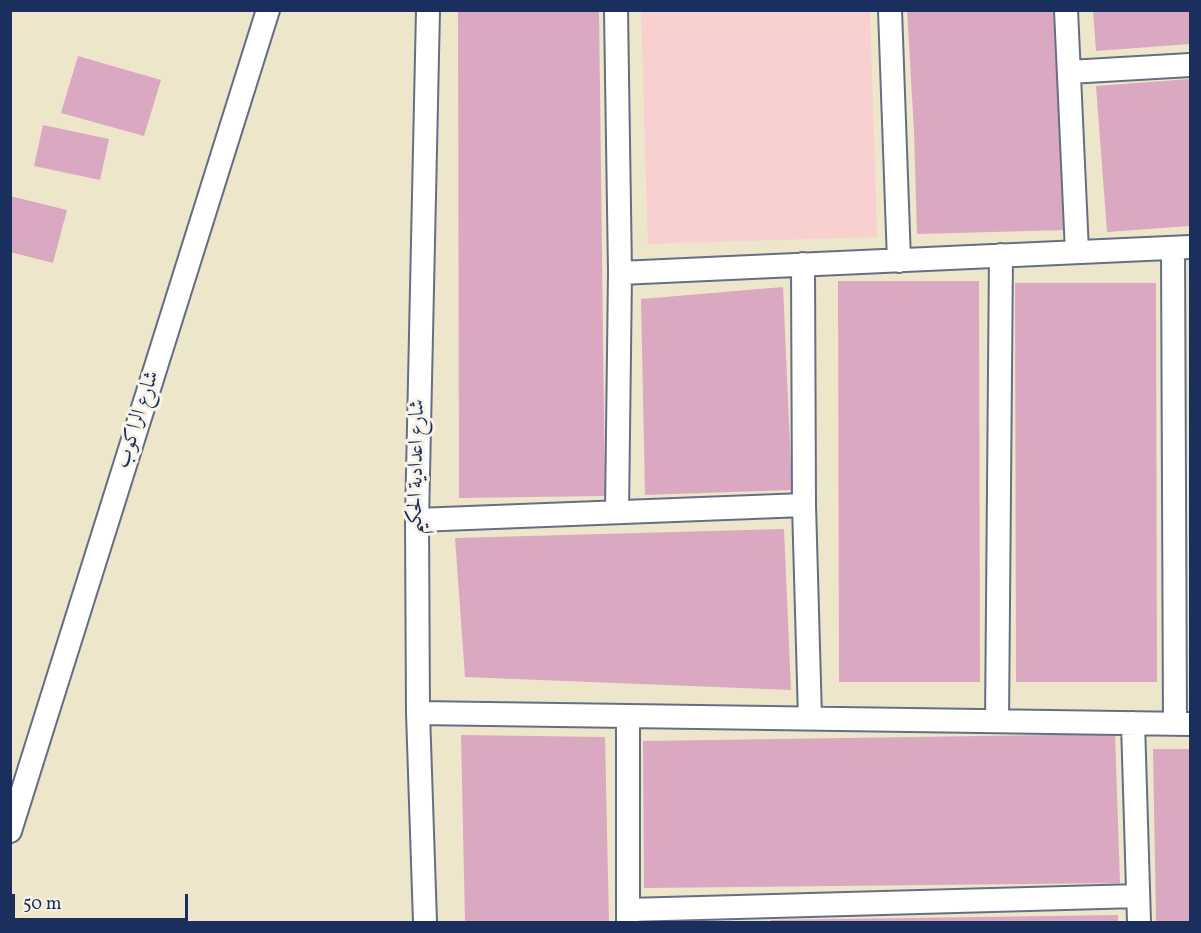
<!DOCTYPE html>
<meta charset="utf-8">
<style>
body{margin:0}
#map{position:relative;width:1201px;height:933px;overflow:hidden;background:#eee6cb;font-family:Vollkorn,serif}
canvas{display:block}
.frame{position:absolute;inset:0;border:12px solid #1b2f5e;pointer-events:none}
.scale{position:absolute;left:12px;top:894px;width:176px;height:27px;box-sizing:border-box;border:3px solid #1b2f5e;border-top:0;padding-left:8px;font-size:18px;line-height:21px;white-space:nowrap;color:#1b2f5e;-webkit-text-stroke:4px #f7f3e8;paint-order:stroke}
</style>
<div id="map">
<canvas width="1201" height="933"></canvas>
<div class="frame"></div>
<div class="scale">50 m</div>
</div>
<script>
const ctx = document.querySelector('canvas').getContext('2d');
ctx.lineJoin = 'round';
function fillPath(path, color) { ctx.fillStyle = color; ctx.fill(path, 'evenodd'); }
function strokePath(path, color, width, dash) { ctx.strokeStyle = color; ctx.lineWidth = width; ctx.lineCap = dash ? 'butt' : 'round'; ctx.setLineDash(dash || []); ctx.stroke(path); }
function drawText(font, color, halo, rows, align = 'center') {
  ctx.font = font + ' Vollkorn,Amiri,serif'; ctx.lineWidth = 6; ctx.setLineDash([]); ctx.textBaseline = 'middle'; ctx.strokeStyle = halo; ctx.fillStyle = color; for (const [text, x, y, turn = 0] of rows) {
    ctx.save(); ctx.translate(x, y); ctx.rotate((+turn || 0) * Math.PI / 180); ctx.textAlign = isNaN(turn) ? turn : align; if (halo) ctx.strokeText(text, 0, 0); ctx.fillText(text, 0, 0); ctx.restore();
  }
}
fillPath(new Path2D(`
 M641,11H870L877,237L648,244Z`), '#f7d0cf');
fillPath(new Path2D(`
 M458,10H599L605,496L459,498Z
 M907,10H1053L1067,230L917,234L914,131Z
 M1093,10H1190V44L1096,51Z
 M78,56L161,80L144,136L61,113Z
 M1190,79V226L1107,232L1096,86Z
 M43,125L109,139L100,180L34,166Z
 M10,196L67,210L53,263L10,252Z
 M838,281H979L980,682H839Z
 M1015,283H1156L1157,682H1016Z
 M783,287L792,490L645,495L641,299Z
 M784,529L791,690L465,677L455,538Z
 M1115,734L1120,883L644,888L643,741Z
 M461,735L605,737L609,922H465Z
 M1153,749H1190V922H1156Z
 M1118,915V922H771V920Z`), '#dba8c1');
const minor = new Path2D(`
 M616,10L620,273L617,512
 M890,10L899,261
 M1066,10L1077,252
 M1069,72L1190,65
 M1173,248L1175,724
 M803,264L804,505L810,718
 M620,273L1190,247
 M417,520L804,505
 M418,713L1190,724
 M628,716V922
 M997,721L1001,255
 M1133,723L1139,922
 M10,831L268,10
 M628,910L1138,896
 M425,922L418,713L417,520L428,10`);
strokePath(minor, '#656f84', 26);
strokePath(minor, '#fff', 22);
drawText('21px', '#1b2f5e', '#f7f3e8', [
 ["شارع الراكوب",139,420,-72],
 ["شارع اعدادية الحكيم",418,467,-89]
]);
</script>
